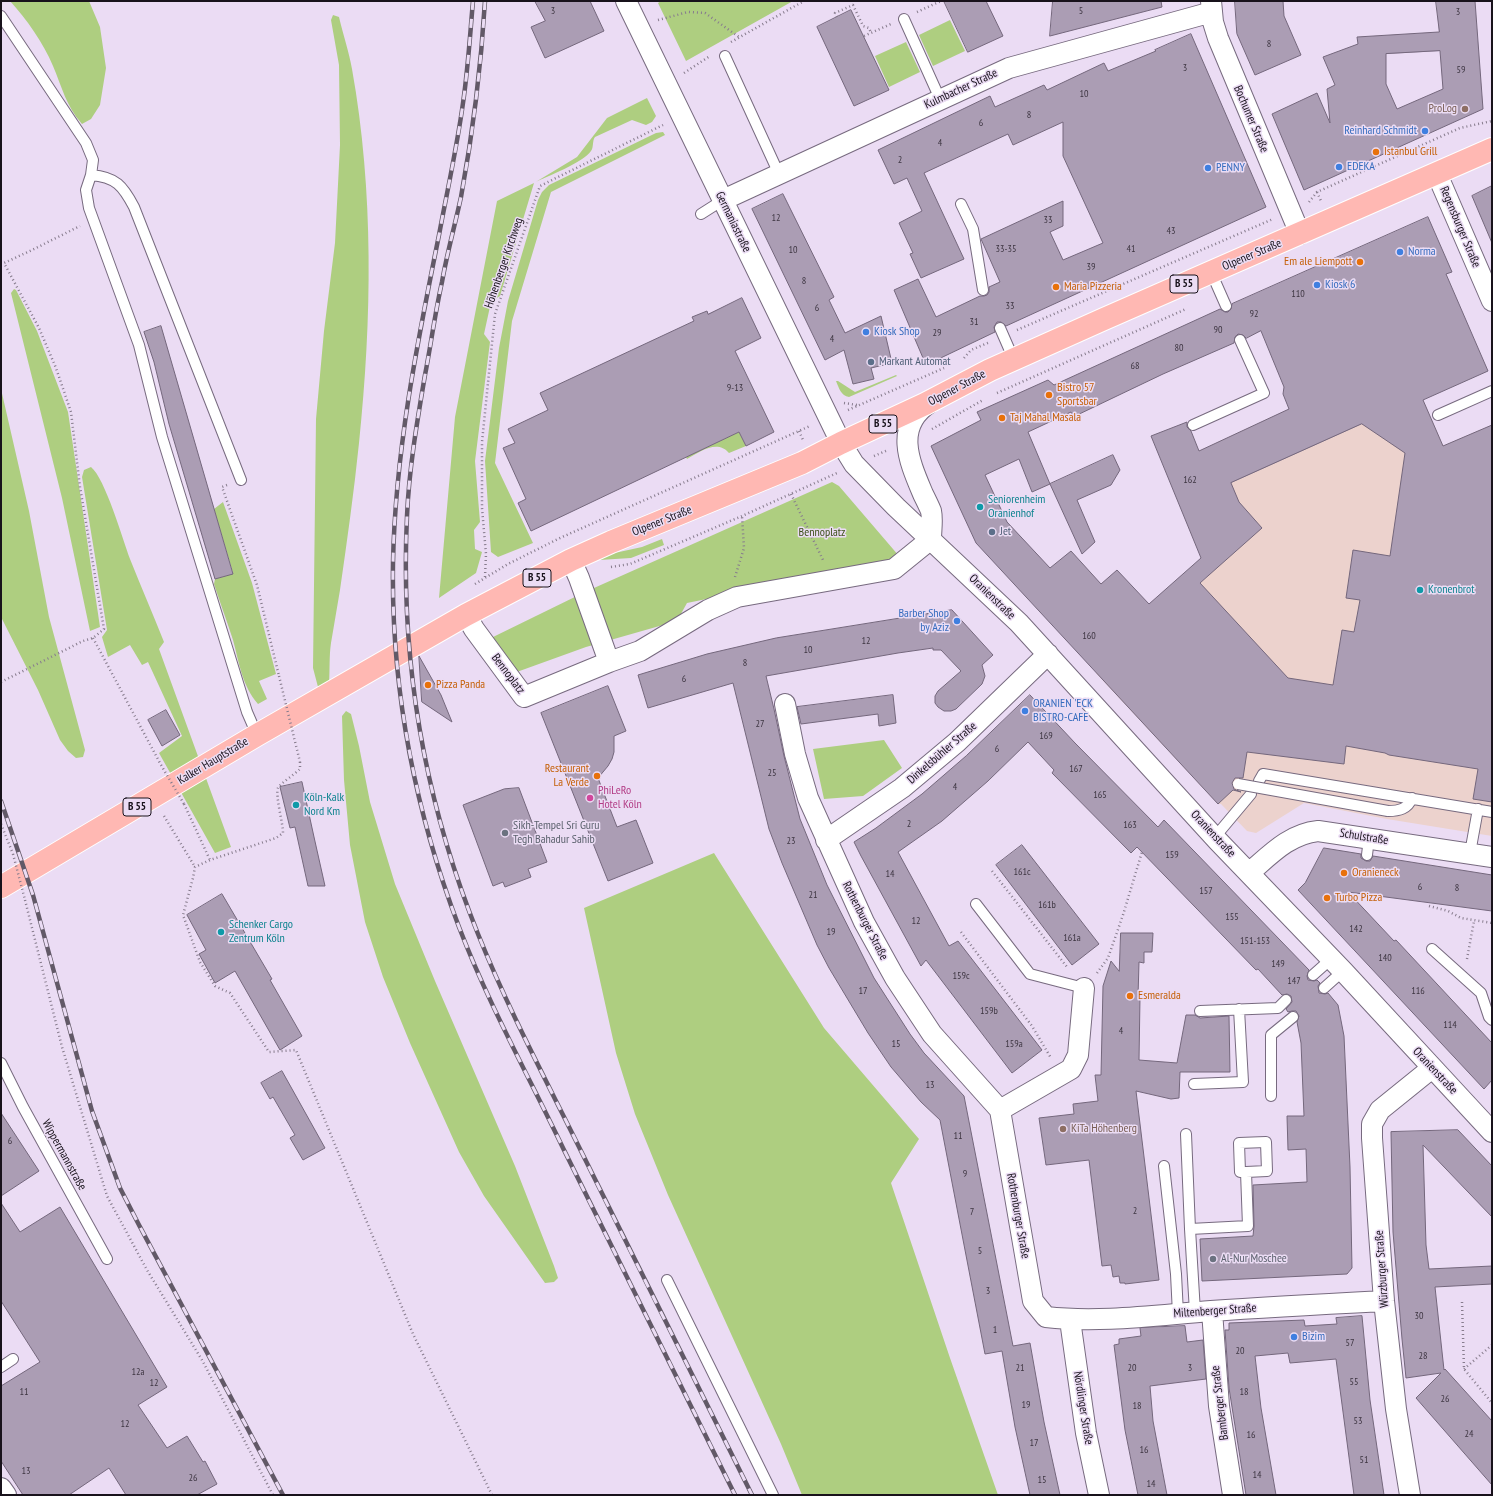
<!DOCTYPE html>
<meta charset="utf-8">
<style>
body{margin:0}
#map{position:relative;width:1493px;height:1496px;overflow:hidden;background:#ebdcf4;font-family:"PT Sans Narrow",sans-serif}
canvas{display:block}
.frame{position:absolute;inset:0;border:2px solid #18121b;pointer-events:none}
</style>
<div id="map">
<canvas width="1493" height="1496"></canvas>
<div class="frame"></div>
</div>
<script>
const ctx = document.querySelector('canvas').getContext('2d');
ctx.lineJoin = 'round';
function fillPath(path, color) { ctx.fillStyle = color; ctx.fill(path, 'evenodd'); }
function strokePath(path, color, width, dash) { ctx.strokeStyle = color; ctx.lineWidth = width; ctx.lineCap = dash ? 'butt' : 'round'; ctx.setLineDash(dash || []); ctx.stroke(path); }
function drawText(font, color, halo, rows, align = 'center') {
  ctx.font = font + ' "PT Sans Narrow",sans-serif'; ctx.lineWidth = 3; ctx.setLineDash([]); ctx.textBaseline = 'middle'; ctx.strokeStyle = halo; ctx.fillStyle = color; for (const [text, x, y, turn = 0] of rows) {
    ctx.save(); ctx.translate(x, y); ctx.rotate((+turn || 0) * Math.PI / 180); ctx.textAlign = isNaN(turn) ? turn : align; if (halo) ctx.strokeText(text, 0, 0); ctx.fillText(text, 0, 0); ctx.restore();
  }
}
fillPath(new Path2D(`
 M1404,356L1443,446L1492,425V836L1387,819L1304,803L1256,833L1247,831L1221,804H1218L1096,673L1208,576L1199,451Z`), '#ecd2cd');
fillPath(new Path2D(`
 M10,1H89L100,27L106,68L100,105L91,119L82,124C66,106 62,87 53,66C43,42 27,20 10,1Z
 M661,1H793L686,61L658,3Z
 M333,15L339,17C343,34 349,52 352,69C374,192 372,319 359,443C354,492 347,541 340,590C337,608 334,625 331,643C329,656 330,670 329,684L323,688L318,687L313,668L316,419L324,331L335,243L340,145L339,65L331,20Z
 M950,20L965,51L933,66L919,35Z
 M906,42L920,72L889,87L875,56Z
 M647,98L656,116L652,122L646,125L632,120L595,137C592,141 594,147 591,151C583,163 547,176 534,183L500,296L491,302L484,334L490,342L475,461L480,522L474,530L475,549L482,552L476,573L439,598L455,417L497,201L534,183L577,157L607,118Z
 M663,132L665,135L551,192L512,321L495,463L533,543L498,557L491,552L485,461L499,348L508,301L538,200L542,192L549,185L656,133Z
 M14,289L16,290L37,331L68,412L100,627L90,631L62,498L11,293Z
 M896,375L897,376L849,397C841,396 839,388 836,381H838L855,392Z
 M1,389L29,511L49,617L85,750L83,757L76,758L68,751L60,740L38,690L1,617Z
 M739,432L746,446L729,453C717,439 700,452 687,459L686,457Z
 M91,467C105,478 123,540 130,559C141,587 153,614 164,642L159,649L231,847L215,853L159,753L182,736L148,662L142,665L130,645L108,657L102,637L107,630L82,477L84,470Z
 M832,482L839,486L899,556L892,561L687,603L677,621L586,647L514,673L491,638L585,592Z
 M223,502L252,583L276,674L259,681L267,699L258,704C242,686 239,662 233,640C227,621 220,603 214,584L215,579L233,573L214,509Z
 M662,539L664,545L631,558L599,560L610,554L642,547Z
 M346,711L351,714L359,746L370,802L395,884L435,981L515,1166L554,1266L558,1278L554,1282L545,1283L484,1196L459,1152L410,1043L383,977L365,922L350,845L344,780L342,716Z
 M884,740L902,768L863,796L824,799L813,749Z
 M714,853L824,1028L919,1139L891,1183L950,1358L998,1495H802L781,1444L668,1195L635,1114L616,1053L584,908Z`), '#aece80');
const building = new Path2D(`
 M535,1H590L604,31L545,58L531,27L545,21Z
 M944,1H986L1003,36L968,52Z
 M1053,1H1161L1162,7L1050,36Z
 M1235,1H1283L1284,16L1301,55L1255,75L1237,34Z
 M1436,1H1475L1483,109L1304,190L1272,114L1317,93L1330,123L1327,89L1335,85L1323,57L1358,44L1357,37L1439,32ZM1440,51L1443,89L1397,109L1386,84V54Z
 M851,10L889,90L854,106L817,27Z
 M1191,34L1266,207L1006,326L1001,322H997L994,327L995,332L926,365L894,290L918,279L936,317L980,296H984L987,295L989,292V287L1000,282L981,239L1063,201V226L1050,232L1063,260L1103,243L1063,156V122L1013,145L1008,134L924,173L964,259L921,278L910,254L913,253L899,223L922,211L907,178L894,184L878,150L990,96L995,107L1044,85L1047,90L1104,63L1108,71L1156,51L1155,50Z
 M1492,186V243L1472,196Z
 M783,194L834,297L829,300L845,333L881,316L892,363L871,368L874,379L853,384L844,350L825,360L752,209Z
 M1428,217L1452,272L1446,274L1488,371L1423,400L1443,446L1492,425V802L1473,799L1478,769L1389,755L1385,753L1346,746L1344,764L1247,752L1243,778H1235L1232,783L1234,789L1241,792L1233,790L1218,804L976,543L931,446L981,420L977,412L1048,380L1054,385L1220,309L1225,312H1228L1231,309L1232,304ZM1261,331L1284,387L1283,394L1289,409L1199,451L1191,431L1187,427V422L1151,436L1201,558L1149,604L1117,570L1101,584L1071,551L1050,568L1007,522L985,475L1019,459L1032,492L1050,484L1028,432L1071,412L1073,417L1163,374L1234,343L1235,337L1238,334L1243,335L1246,338ZM1362,424L1405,453L1390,556L1353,550L1346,598L1360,600L1354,632L1342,630L1333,685L1288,678L1200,583L1262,528L1239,502L1231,483Z
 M742,298L761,338L735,351L774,432L746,446L739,432L531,531L518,503L526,499L503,448L515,443L508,429L548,410L540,393L694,321L692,317L707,311L708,314Z
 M161,326L233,574L215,579L169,424L154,362L144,332Z
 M1113,455L1120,470L1111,485L1077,500L1095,542L1082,554L1050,484Z
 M952,610L993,655L982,665L985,676L982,684L956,709L951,711H944L938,707L935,703V696L938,691L961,671L941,650H933V648L898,653L766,676L774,709L784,756L800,819L827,885L874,978L910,1034L924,1053L964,1096L1013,1346L1030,1343L1044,1422L1060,1495H1030L1015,1427L1002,1351L985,1354L940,1120L921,1102L891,1067L868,1033L829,968L817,945L782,863L769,829L733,683L648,708L638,675L707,654L776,638Z
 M419,656L441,695L452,722L422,702Z
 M608,686L626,731L614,736V752L612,759L608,766L598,778L617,827L636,820L653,863L608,881L541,713Z
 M893,695L896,723L879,726L878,714L801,724L797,707Z
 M1030,695L1075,743L1158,827L1164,820L1309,970L1307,976L1308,980L1314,981L1317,980L1320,983L1318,986L1319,993L1325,994L1328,993L1338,1005L1344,1036L1350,1167L1352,1268L1347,1274L1202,1281L1200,1239L1253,1236L1254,1226L1253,1185L1307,1182L1306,1149L1288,1150L1287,1116H1304L1301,1043L1297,1022L1299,1016L1296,1011H1292L1288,1012L1286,1009L1292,1002L1291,996L1287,994L1282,995L1258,969L1256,970L1137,847L1131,853L1052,773L1054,770L1028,742L988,781L942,821L898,852L949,946L958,941L1042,1050L1012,1073L926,960L921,966L861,856L854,842L876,828L922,794L966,756Z
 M166,710L180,735L162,746L148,720Z
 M302,782L314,837L325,886H308L295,827L290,828L280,787Z
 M519,788L547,862L528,869L531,877L505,887L503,882L493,886L463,805L504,789Z
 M1022,845L1099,944L1072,965L996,865Z
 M1324,848L1361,854V858L1366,861H1370L1373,856L1492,875V911L1348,892L1394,941L1396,940L1492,1043V1080L1484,1089L1298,890L1305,883Z
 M222,894L272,979L270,980L302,1036L280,1050L235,971L215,983L199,954L206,950L187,915Z
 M1121,933H1153L1152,952H1144V963L1139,962L1138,997H1140L1139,1060L1177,1063L1186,1015H1195L1200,1018L1229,1016L1230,1072H1180L1179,1098L1171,1099L1136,1091L1159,1280L1125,1284V1283H1120L1119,1276L1113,1277L1111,1265L1102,1266L1089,1160L1046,1165L1039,1118L1074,1114L1073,1104L1098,1101L1095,1075H1101L1103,986L1111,961L1119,971Z
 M282,1071L325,1148L303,1160L290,1138L295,1135L273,1097L270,1099L261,1083Z
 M1,1113L39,1171L1,1196Z
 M1458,1130L1492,1166V1217L1423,1145L1426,1245L1429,1269L1492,1266V1284L1435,1287L1444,1370L1445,1369L1492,1421V1485L1416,1398L1441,1373L1406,1378L1402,1339L1393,1232L1391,1132Z
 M1,1203L20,1232L60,1207L167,1387L138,1405L167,1448L187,1436L203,1462L205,1461L217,1484L197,1495H126L109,1468L69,1495H23L1,1461V1386L40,1362L1,1301Z
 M1362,1316L1370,1400L1384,1495H1354L1336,1359L1290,1363L1288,1353L1255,1356L1261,1408L1276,1495H1246L1229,1388L1225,1330H1229V1323L1304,1320L1305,1326L1337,1324L1336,1318Z
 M1185,1326L1187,1342L1203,1340L1206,1379L1150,1386L1153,1421L1167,1495H1138L1125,1430L1114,1345L1119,1344V1339L1141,1336L1140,1328Z`);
fillPath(building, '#ab9db4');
strokePath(building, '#74677c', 1);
const service = new Path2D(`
 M1,16L86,143L93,160L91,175L86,190L89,208L139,345L162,437L247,712L257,735
 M904,19L940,99
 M725,56L779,174
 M91,175C116,177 123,186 134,207L241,480
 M961,204L973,229L983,290
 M701,214L723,200
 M1211,272L1226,306
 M1000,328L1014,360
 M1438,415L1492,391
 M1193,425L1264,393L1240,340
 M1259,781L1263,774L1492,812
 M1388,811C1399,811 1408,809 1412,798
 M1215,837L1251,794
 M1470,853L1478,809
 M1367,855L1369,838
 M976,904L1030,974L1084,988
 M1432,949L1481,993L1489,1017L1492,1020
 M1313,975L1331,959
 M1324,988L1343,971
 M1200,1011L1278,1008L1286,1000
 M1,1063L23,1107L107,1259
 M1194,1084L1243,1082L1239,1009
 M1271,1096V1035L1293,1017
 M1186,1134L1190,1229
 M1164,1166L1176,1274L1178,1314
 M667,1280L740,1428L773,1495
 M1195,1312L1190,1229L1248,1226L1246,1172H1240L1239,1143L1266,1142L1267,1171L1246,1172
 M1,1367L13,1359`);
const minor = new Path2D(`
 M626,1L841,443L854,464L896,507L1019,623L1217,840L1343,971L1492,1132
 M1211,1L1213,22L1218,38L1300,234
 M1437,174L1492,301
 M723,200L1009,68L1212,12
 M929,403C893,427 910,463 923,494C926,500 929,506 931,511C933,520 931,530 931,539
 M466,615L474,629L524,697L609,662L579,578L571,560
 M609,662L640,651L708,610L737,597L894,569L931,539
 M785,704L795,754L808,798L864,922L895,978L932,1034L1000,1110L1033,1301L1046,1317C1100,1323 1157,1315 1211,1311C1268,1307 1326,1304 1384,1301
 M826,840L902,788L957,742L1048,654
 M1249,873C1270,855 1289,834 1318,831L1492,857
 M1000,1110L1071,1069L1078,1055L1084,988
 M1212,1311L1219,1406L1233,1495
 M1070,1320L1086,1433L1099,1495
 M1,1488L6,1495
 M1410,1495L1396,1409L1384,1301L1372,1138V1124L1380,1110L1432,1068`);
const primary = new Path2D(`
 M1,887L257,735L466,615L571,560L611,542L802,463L841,443L925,404L990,370L1104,319L1492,149`);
strokePath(service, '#776a7f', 12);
strokePath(minor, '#776a7f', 22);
strokePath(primary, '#fff', 24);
strokePath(new Path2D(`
 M917,12L941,1
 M837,17L835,13L853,5L863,26L869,28L871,33
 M658,20L688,12L705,13L739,37
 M864,36L891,24
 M731,42L804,1
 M684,73L710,56
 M1317,192L1321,201
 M1309,202L1317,192L1460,128L1492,121
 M1017,330L1273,219
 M964,358L971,350L990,342
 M997,393L1186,309
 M844,403L857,405
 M848,410L944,368
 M932,429L983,400
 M799,431L803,440
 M874,456L888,450
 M227,485L222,487L257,585L279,676
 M791,494L824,562
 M611,567L630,564L742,516L837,473
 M485,577L486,554L482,508V442L495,314L540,186L663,125
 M735,577L744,548L742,516
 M475,584L508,564L560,538L810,426
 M93,638L161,765
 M1,682L83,641L93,638L104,629L80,487L71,412L56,368L39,328L4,263L30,251L80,226
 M300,762V769C295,774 281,783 278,788C275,795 283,823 283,833L276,838L210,860L195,867L193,878L183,915L200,962L215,986L230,993L269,1052L296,1050L413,1334L492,1495
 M184,804L210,860
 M164,816L195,867
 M1,824L13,854
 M992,871L1067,967
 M25,900L62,1047L107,1196L147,1270L202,1360L273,1495
 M1429,906L1448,911L1461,918L1492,923
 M961,932L1032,1026L1051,1058
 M1467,959L1474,921
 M1097,973L1108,958L1123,915L1142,852
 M1462,1302L1464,1369L1492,1403
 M1464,1369L1492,1345`), '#877c8d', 2.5, [1, 3]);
strokePath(service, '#fff', 10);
strokePath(minor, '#fff', 20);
strokePath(primary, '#ffb8b3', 22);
const rail = new Path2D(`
 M473,1C470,35 468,69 463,103C457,147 447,192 439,235C417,344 395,453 393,563C391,687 415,811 459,927C488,1003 528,1075 563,1148C620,1264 678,1379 735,1495
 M485,1C481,67 473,132 461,197C455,225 447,253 442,282C435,313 431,344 425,375C417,422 409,469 407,516C400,661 424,800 478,934C508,1009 547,1082 583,1155C639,1269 696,1382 752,1495
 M1,801L33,895L92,1111L120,1188L139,1225L283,1495`);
strokePath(rail, '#625967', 4.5);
strokePath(rail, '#ebdcf4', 3, [9]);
const serviceBridge = new Path2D(`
 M1238,784L1388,811`);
strokePath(serviceBridge, '#776a7f', 12, []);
strokePath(new Path2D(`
 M279,676L300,762
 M161,765L184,804
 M13,854L25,900`), '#877c8d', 2.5, [1, 3]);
strokePath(serviceBridge, '#fff', 10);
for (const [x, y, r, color] of [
 [1465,109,4,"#8d6e63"],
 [1425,131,4,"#3f7fe0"],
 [1376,152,4,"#e8710a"],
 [1339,167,4,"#3f7fe0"],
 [1208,168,4,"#3f7fe0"],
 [1400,252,4,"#3f7fe0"],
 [1360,262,4,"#e8710a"],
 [1317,285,4,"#3f7fe0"],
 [1056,287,4,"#e8710a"],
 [866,332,4,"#3f7fe0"],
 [871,362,4,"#5c6f8a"],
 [1049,395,4,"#e8710a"],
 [1002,418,4,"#e8710a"],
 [980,507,4,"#0f9aa8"],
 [992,532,4,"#5c6f8a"],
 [1420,590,4,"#0f9aa8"],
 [957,621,4,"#3f7fe0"],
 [428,685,4,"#e8710a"],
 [1025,711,4,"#3f7fe0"],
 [597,776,4,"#e8710a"],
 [590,798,4,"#d1479c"],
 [296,805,4,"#0f9aa8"],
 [505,833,4,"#6b7280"],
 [1344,873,4,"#e8710a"],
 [1327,898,4,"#e8710a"],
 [221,932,4,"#0f9aa8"],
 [1130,996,4,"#e8710a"],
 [1063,1129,4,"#8d6e63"],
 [1213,1259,4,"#6b7280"],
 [1294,1337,4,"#3f7fe0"]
]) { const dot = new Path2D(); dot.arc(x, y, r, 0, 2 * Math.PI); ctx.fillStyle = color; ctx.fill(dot); strokePath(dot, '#ebdcf4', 1.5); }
drawText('10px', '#3d3541', null, [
 ["3",553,11],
 ["5",1081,11],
 ["3",1458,12],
 ["8",1269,44],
 ["3",1185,68],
 ["59",1461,70],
 ["10",1084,94],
 ["8",1029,115],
 ["6",981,123],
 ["4",940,143],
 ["2",900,160],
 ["12",776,218],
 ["33",1048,220],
 ["43",1171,231],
 ["33-35",1006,249],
 ["41",1131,249],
 ["10",793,250],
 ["39",1091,267],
 ["8",804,281],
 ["110",1298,294],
 ["33",1010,306],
 ["6",817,308],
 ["92",1254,314],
 ["31",974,322],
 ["90",1218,330],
 ["29",937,333],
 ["4",832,339],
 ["80",1179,348],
 ["68",1135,366],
 ["9-13",735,388],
 ["162",1190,480],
 ["160",1089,636],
 ["12",866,641],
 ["10",808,650],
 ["8",745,663],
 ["6",684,679],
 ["27",760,724],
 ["169",1046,736],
 ["6",997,749],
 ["167",1076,769],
 ["25",772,773],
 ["4",955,787],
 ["165",1100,795],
 ["2",909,824],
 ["163",1130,825],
 ["23",791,841],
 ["159",1172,855],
 ["161c",1022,872],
 ["14",890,874],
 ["6",1420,887],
 ["8",1457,888],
 ["157",1206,891],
 ["21",813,895],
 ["161b",1047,905],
 ["155",1232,917],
 ["12",916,921],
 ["142",1356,929],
 ["19",831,932],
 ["161a",1072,938],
 ["151-153",1255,941],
 ["140",1385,958],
 ["149",1278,964],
 ["159c",961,976],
 ["147",1294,981],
 ["17",863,991],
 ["116",1418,991],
 ["159b",989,1011],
 ["114",1450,1025],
 ["4",1121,1031],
 ["15",896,1044],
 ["159a",1014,1044],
 ["13",930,1085],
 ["11",958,1136],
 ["6",10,1141],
 ["9",965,1174],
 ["2",1135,1211],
 ["7",972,1212],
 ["5",980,1251],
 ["3",988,1291],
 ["30",1419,1316],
 ["1",995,1330],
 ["57",1350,1343],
 ["20",1240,1351],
 ["28",1423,1356],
 ["21",1020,1368],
 ["20",1132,1368],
 ["3",1190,1368],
 ["12a",138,1372],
 ["55",1354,1382],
 ["12",154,1383],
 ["11",24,1392],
 ["18",1244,1392],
 ["26",1445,1399],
 ["19",1026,1405],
 ["18",1137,1406],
 ["53",1358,1421],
 ["12",125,1424],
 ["24",1469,1434],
 ["16",1251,1435],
 ["17",1034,1443],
 ["16",1144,1450],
 ["51",1364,1460],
 ["13",26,1471],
 ["14",1257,1475],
 ["26",193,1478],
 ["15",1042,1480],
 ["14",1151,1484]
]);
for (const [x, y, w] of [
 [1184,284,28],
 [883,424,28],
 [537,578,28],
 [137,807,28]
]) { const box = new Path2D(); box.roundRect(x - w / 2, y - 9, w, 18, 3); ctx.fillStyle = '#ebdcf4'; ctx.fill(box); strokePath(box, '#18121b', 1); }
drawText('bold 11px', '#18121b', null, [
 ["B 55",1184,284],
 ["B 55",883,424],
 ["B 55",537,578],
 ["B 55",137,807]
]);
drawText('12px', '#18121b', '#ebdcf4', [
 ["Kulmbacher Straße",961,89,-25],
 ["Bochumer Straße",1251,119,67],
 ["Germaniastraße",733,222,64],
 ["Regensburger Straße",1460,227,67],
 ["Olpener Straße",1252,255,-23],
 ["Höhenberger Kirchweg",504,263,-71],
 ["Olpener Straße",957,388,-28],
 ["Olpener Straße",662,521,-22],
 ["Oranienstraße",992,597,44],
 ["Bennoplatz",508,674,53],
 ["Dinkelsbühler Straße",942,753,-41],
 ["Kalker Hauptstraße",213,761,-31],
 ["Oranienstraße",1213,834,47],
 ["Schulstraße",1364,837,9],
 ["Rothenburger Straße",865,921,63],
 ["Oranienstraße",1435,1071,47],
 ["Wippermannstraße",64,1155,61],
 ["Rothenburger Straße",1018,1216,80],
 ["Würzburger Straße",1382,1269,-94],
 ["Miltenberger Straße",1215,1311,-4],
 ["Bamberger Straße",1220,1403,-97],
 ["Nördlinger Straße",1083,1408,81]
]);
drawText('12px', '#785e54', '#ebdcf4', [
 ["ProLog",1457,109],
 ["KiTa Höhenberg",1071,1129,"left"]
], 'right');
drawText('12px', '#366cbe', '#ebdcf4', [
 ["Reinhard Schmidt",1417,131,"right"],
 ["EDEKA",1347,167],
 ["PENNY",1216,168],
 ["Norma",1408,252],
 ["Kiosk 6",1325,285],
 ["Kiosk Shop",874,332],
 ["Barber Shop",949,614,"right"],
 ["by Aziz",949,628,"right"],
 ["ORANIEN 'ECK",1033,704],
 ["BISTRO-CAFE",1033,718],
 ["Bizim",1302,1337]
], 'left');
drawText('12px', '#c56008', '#ebdcf4', [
 ["Istanbul Grill",1384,152],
 ["Em ale Liempott",1352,262,"right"],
 ["Maria Pizzeria",1064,287],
 ["Bistro 57",1057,388],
 ["Sportsbar",1057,402],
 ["Taj Mahal Masala",1010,418],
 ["Pizza Panda",436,685],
 ["Restaurant",589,769,"right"],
 ["La Verde",589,783,"right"],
 ["Oranieneck",1352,873],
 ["Turbo Pizza",1335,898],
 ["Esmeralda",1138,996]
], 'left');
drawText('12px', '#4e5e75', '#ebdcf4', [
 ["Markant Automat",879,362],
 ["Jet",1000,532]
], 'left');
drawText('12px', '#0d838f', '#ebdcf4', [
 ["Seniorenheim",988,500],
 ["Oranienhof",988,514],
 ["Kronenbrot",1428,590],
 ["Köln-Kalk",304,798],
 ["Nord Km",304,812],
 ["Schenker Cargo",229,925],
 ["Zentrum Köln",229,939]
], 'left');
drawText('12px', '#3b4f17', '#ebdcf4', [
 ["Bennoplatz",822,533]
]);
drawText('12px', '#b23c85', '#ebdcf4', [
 ["PhiLeRo",598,791],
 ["Hotel Köln",598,805]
], 'left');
drawText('12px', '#5b616d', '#ebdcf4', [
 ["Sikh-Tempel Sri Guru",513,826],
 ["Tegh Bahadur Sahib",513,840],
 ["Al-Nur Moschee",1221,1259]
], 'left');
</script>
